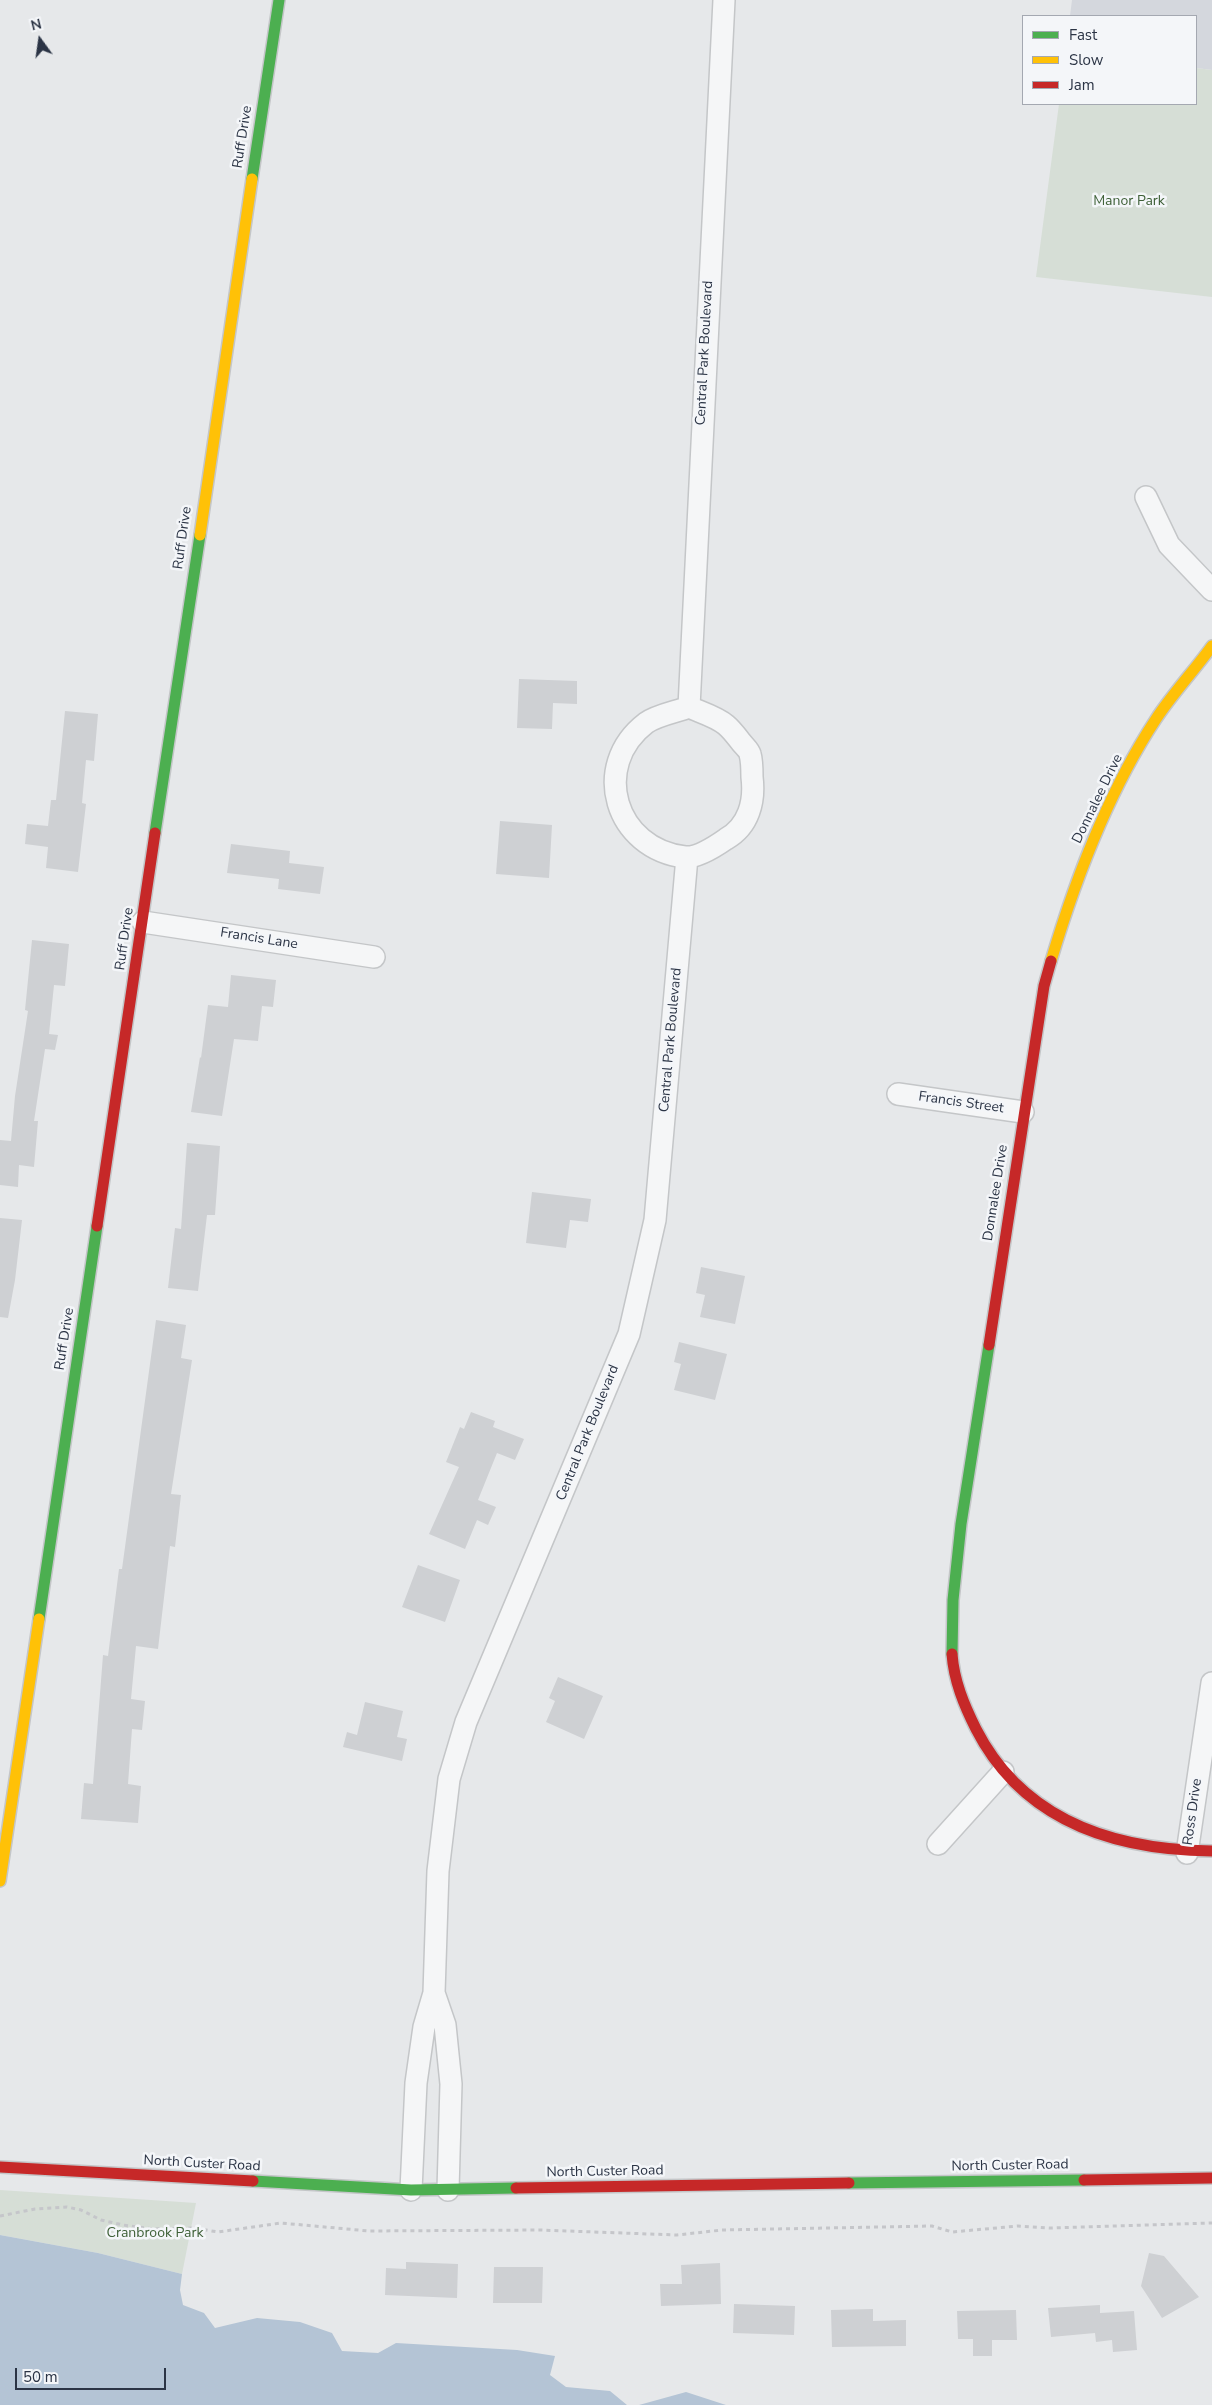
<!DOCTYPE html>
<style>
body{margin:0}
#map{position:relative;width:1212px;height:2405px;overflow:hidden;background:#e6e8ea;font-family:"Nunito Sans",sans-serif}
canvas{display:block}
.legend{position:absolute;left:1022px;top:15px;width:175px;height:90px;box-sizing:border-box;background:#f4f6f9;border:1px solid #a4a8b1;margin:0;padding:6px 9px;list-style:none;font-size:15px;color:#2b3445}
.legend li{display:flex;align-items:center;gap:10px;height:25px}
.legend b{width:25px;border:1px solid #a4a8b1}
.north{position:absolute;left:15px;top:15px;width:50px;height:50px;-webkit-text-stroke:4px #f4f6f9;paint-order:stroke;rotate:346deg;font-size:14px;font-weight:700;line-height:20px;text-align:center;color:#2b3445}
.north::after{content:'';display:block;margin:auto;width:18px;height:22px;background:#2b3445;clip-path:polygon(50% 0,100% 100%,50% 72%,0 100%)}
.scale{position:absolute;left:15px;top:2368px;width:151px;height:22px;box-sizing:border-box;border:2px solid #2b3445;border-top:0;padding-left:6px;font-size:15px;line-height:18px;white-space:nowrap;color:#2b3445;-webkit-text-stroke:4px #f4f6f9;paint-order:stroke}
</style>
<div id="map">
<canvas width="1212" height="2405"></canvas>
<ul class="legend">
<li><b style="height:6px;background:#4caf50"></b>Fast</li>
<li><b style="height:6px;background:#ffc107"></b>Slow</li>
<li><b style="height:6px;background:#c62828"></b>Jam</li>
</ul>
<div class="north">N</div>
<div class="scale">50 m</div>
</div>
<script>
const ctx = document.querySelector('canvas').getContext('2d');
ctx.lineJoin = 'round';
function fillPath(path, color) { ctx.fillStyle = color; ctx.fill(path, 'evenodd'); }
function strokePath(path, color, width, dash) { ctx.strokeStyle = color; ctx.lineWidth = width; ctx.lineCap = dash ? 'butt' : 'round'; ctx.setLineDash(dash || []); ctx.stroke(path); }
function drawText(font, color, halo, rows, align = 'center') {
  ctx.font = font + ' "Nunito Sans",sans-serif'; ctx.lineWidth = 5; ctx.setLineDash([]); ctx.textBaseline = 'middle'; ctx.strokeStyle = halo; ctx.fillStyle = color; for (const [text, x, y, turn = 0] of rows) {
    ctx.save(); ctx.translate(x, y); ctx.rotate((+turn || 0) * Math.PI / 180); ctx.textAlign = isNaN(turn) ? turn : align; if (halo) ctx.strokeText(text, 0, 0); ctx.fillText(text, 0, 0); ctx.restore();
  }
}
fillPath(new Path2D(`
 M1072,0H1212V70L1196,68V16H1070Z`), '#d4d7dd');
fillPath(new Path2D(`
 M1196,68L1212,70V297L1036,277L1059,104H1196Z
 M0,2190L196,2203L182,2274L98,2253L0,2235Z`), '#d6ded6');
fillPath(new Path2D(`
 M0,2235L98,2253L182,2274L180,2290L183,2305L204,2313L215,2328L257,2318L300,2322L332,2333L342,2351L378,2353L396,2343L517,2350L555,2356L550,2375L566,2387L610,2391L627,2405H0Z
 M686,2392L726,2405H639Z`), '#b4c4d5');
fillPath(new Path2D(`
 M519,679L577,681V704L553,703L552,729L517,728Z
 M65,711L98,714L94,761L86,760L82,803L86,804L78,872L46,868L48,847L25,844L27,824L48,826L51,800H56Z
 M500,821L552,825L549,878L496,874Z
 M231,844L290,851L289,863L324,867L320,894L278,889L279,879L227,873Z
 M32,940L69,944L65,986L54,985L49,1034L58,1035L55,1050L45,1049L34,1121H38L34,1167L19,1165L18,1187L0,1185V1140L11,1141L15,1096L28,1011L25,1010Z
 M231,975L276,980L273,1007L262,1006L258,1041L234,1039L222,1116L191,1112L200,1057L201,1058L208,1005L228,1007Z
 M187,1143L220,1146L215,1215H207L198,1291L168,1288L175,1228L181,1229Z
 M532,1192L591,1199L588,1222L570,1220L566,1248L526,1243Z
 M0,1218L22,1220L15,1280L8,1318L0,1317Z
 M701,1267L745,1276L735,1324L700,1317L705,1295L696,1293Z
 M156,1320L186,1325L181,1358L192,1360L171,1494L181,1495L175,1547L170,1546L158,1649L136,1646L131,1699L145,1701L142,1730L132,1729L128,1784L141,1786L138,1823L81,1819L84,1783L93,1784L103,1655L108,1656L119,1569H122Z
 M679,1342L727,1354L715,1400L674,1390L681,1364L674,1362Z
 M471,1412L495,1421L493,1427L524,1439L515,1460L497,1453L478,1500L496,1507L488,1525L477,1520L465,1549L429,1534L459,1467L446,1462L460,1427L464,1429Z
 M418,1565L460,1580L445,1622L402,1607Z
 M558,1677L603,1696L584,1739L546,1722L555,1701L549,1698Z
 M365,1702L403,1711L397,1737L407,1739L402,1761L343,1747L347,1732L357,1735Z
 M1149,2253L1164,2256L1199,2297L1162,2318L1141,2286Z
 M406,2262L458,2264L457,2298L385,2295L386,2268L406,2269Z
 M720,2263L721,2304L661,2306L660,2284H682L681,2265Z
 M494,2267H543L542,2303H493Z
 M734,2304L795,2306L794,2335L733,2333Z
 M1100,2305V2313L1134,2311L1137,2350L1113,2352L1112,2340L1096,2342L1095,2333L1051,2337L1048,2308Z
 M873,2309V2321L906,2320V2346L832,2347L831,2310Z
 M1016,2310L1017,2340H992V2356H973V2339H958L957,2311Z`), '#ced0d3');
const street = new Path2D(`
 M1146,497L1169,545L1212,590
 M689,707L724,0
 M689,707C700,712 717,717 726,725C732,730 737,737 741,742C744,746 749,750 750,754C752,761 752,770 752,777C755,801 749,826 726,839C716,846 698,858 685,857C615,849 590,766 646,723C657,715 676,712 689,707Z
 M143,922L374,957
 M898,1094L1023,1112
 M938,1844L1003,1772
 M1187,1853L1212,1683
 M434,1993L445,2025L451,2084L448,2190
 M411,2190L416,2083L424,2027L434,1993L438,1871L449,1779L466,1722L629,1334L655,1220L687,857`);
const fast = new Path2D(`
 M252,179L279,0
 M155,833L200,535
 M39,1619L97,1226
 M952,1654L953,1600L961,1524L989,1345
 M253,2181L411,2190L516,2188
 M849,2183L1084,2180`);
const slow = new Path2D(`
 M200,535L252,179
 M1051,961C1076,877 1108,792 1156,719C1173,693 1194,671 1212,646
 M0,1881L39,1619`);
const jam = new Path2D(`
 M97,1226L155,833
 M989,1345L1044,986L1051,961
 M952,1654C954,1681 964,1705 976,1729C1023,1821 1115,1850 1212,1851
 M0,2167L253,2181
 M1084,2180L1212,2178
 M516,2188L849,2183`);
strokePath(street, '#c4c6c8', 24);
strokePath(fast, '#c4c6c8', 14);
strokePath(slow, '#c4c6c8', 14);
strokePath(jam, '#c4c6c8', 14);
strokePath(new Path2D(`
 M0,2216L35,2209L67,2207L81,2210L101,2220L123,2225L154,2229L194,2228L218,2232L281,2223L369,2231L540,2230L677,2235L722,2230L932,2226L952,2232L1018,2226L1050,2228L1212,2223`), '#c5c6ca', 3, [4, 4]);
strokePath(street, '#f5f6f7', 21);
strokePath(fast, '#4caf50', 11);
strokePath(slow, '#ffc107', 11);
strokePath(jam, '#c62828', 11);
drawText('14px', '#2b3445', '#f4f6f9', [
 ["Ruff Drive",243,137,-81],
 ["Central Park Boulevard",705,353,-87],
 ["Ruff Drive",183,538,-82],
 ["Donnalee Drive",1098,799,-64],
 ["Ruff Drive",125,939,-82],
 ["Francis Lane",259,939,9],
 ["Central Park Boulevard",671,1040,-85],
 ["Francis Street",961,1103,8],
 ["Donnalee Drive",996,1193,-81],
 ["Ruff Drive",65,1339,-81],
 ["Central Park Boulevard",588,1433,-68],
 ["Ross Drive",1193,1812,-82],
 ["North Custer Road",202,2164,3],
 ["North Custer Road",1010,2166,-1],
 ["North Custer Road",605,2172,-1]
]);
drawText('14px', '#3f6138', '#f4f6f9', [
 ["Manor Park",1129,202],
 ["Cranbrook Park",155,2234]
]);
</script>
